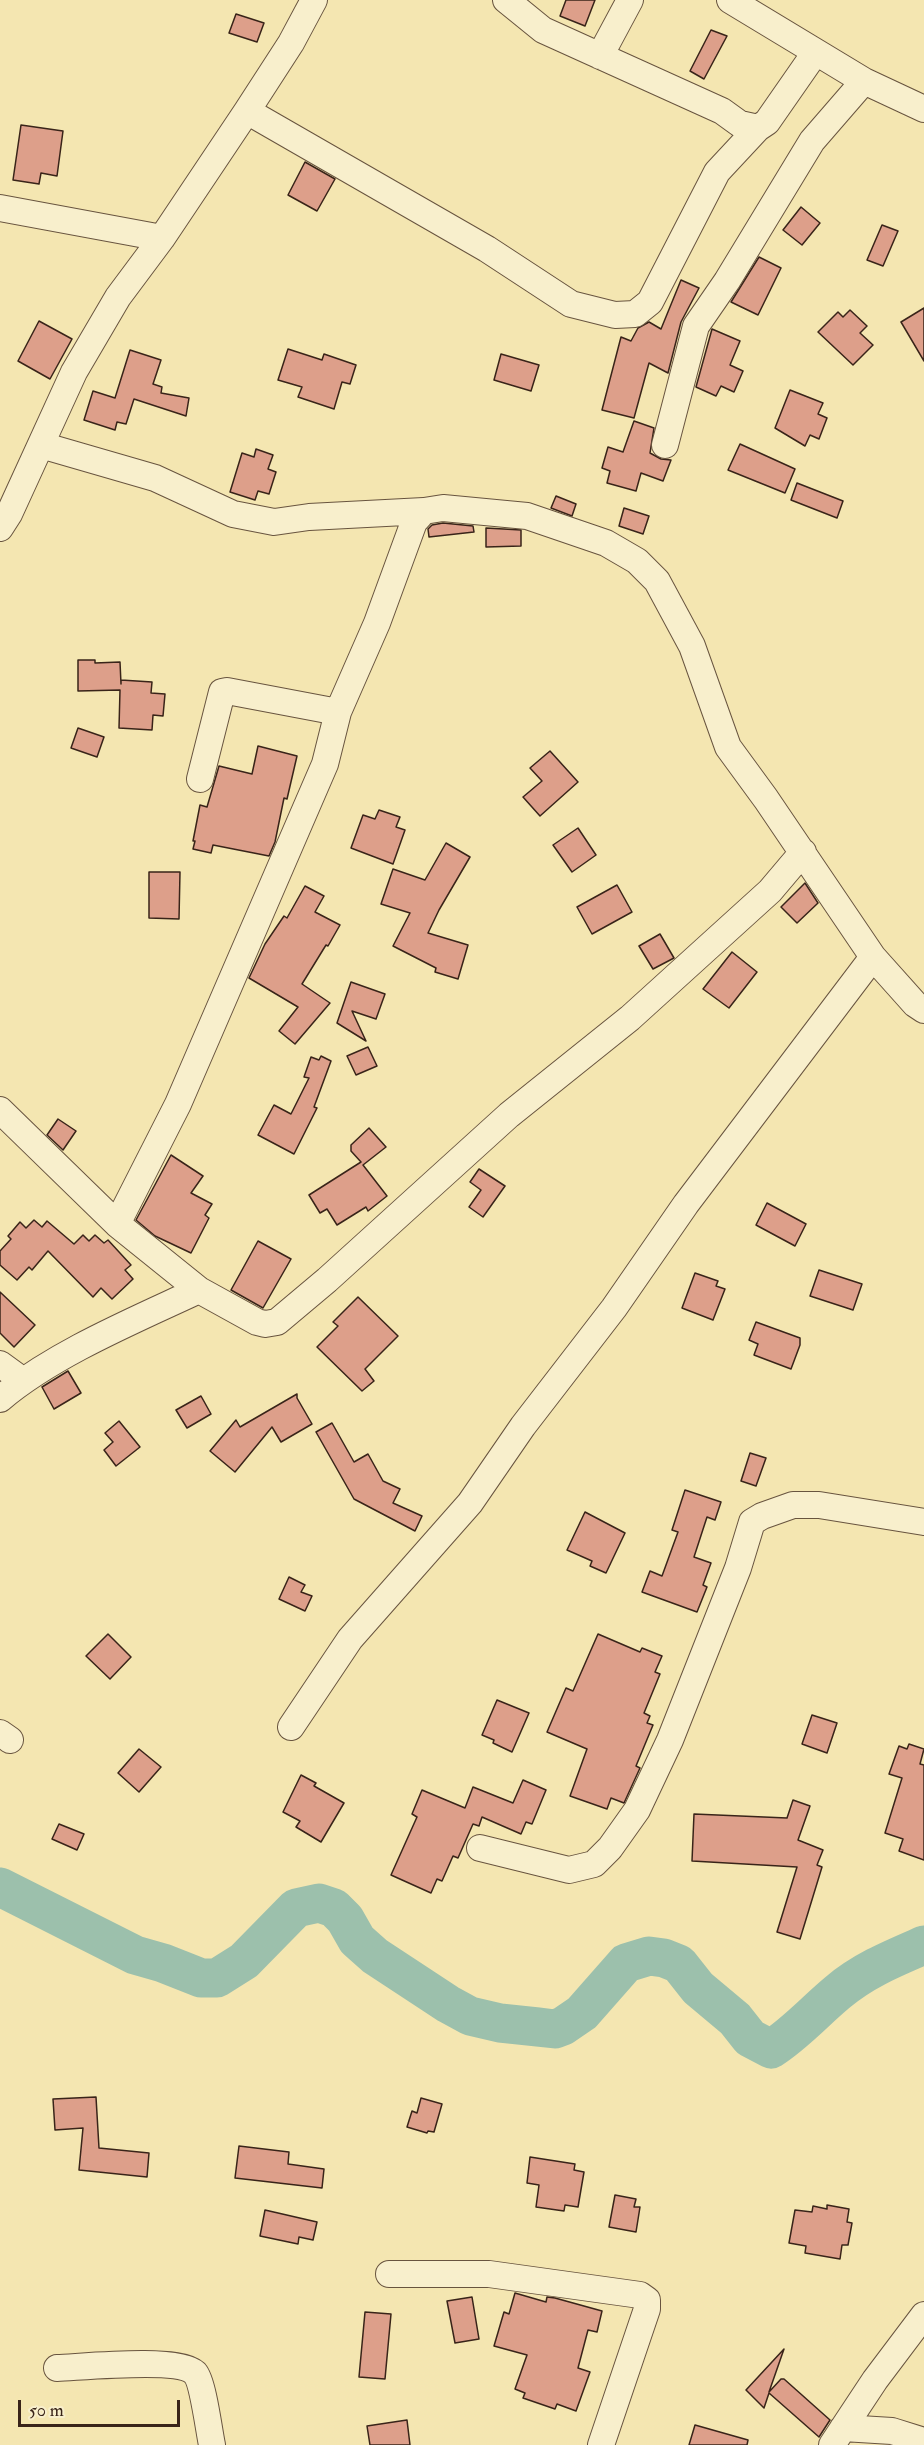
<!DOCTYPE html>
<style>
body{margin:0}
#map{position:relative;width:924px;height:2445px;overflow:hidden;background:#f4e6b1;font-family:"IM FELL Double Pica",serif}
canvas{display:block}
.scale{position:absolute;left:18px;top:2400px;width:162px;height:27px;box-sizing:border-box;border:3px solid #392419;border-top:0;padding-left:8px;font-size:18px;line-height:21px;white-space:nowrap;color:#392419;-webkit-text-stroke:4px #f8efcc;paint-order:stroke}
</style>
<div id="map">
<canvas width="924" height="2445"></canvas>
<div class="scale">50 m</div>
</div>
<script>
const ctx = document.querySelector('canvas').getContext('2d');
ctx.lineJoin = 'round';
function strokePath(path, color, width, dash) { ctx.strokeStyle = color; ctx.lineWidth = width; ctx.lineCap = dash ? 'butt' : 'round'; ctx.setLineDash(dash || []); ctx.stroke(path); }
function fillPath(path, color) { ctx.fillStyle = color; ctx.fill(path, 'evenodd'); }
strokePath(new Path2D(`
 M0,1887L135,1955L163,1963L201,1978H217L244,1961L296,1908L319,1903L334,1908L345,1919L357,1940L375,1956L448,2004L470,2016L500,2023L538,2027L555,2029L563,2026L582,2013L626,1963L649,1956L664,1958L679,1964L698,1988L735,2019L750,2038L771,2049C796,2033 815,2011 838,1992C864,1970 894,1958 924,1945`), '#9cc0ac', 39);
const building = new Path2D(`
 M566,0H595L585,26L560,16Z
 M236,14L264,23L257,42L229,33Z
 M711,30L727,36L704,79L690,71Z
 M21,125L63,131L57,176L41,173L39,184L13,180Z
 M305,162L335,179L317,211L288,195Z
 M801,207L820,223L802,245L783,230Z
 M882,225L898,231L883,266L867,260Z
 M759,257L781,268L758,315L731,302Z
 M681,280L699,288L681,322L668,373L649,363L634,418L602,410L621,337L631,341L638,328L649,322L661,329Z
 M924,308V361L901,322Z
 M850,310L867,326L860,333L873,345L853,365L818,332L838,312L843,317Z
 M39,321L72,339L50,379L18,361Z
 M712,329L740,341L730,365L743,371L734,392L721,386L716,396L696,387Z
 M288,349L322,360L324,354L356,365L350,384L342,382L334,409L298,397L302,387L278,380Z
 M130,350L161,360L153,384L162,387L161,393L189,398L186,416L134,399L126,424L117,422L115,430L84,420L93,391L115,398Z
 M501,354L539,365L531,391L494,380Z
 M790,390L823,403L818,414L827,418L819,439L810,435L805,446L775,428Z
 M634,421L654,428L650,453L661,459L671,460L663,481L641,473L636,491L607,483L610,471L602,468L608,447L623,452Z
 M740,444L795,469L785,493L728,470Z
 M256,449L273,455L268,469L276,472L269,494L258,491L255,500L230,492L242,453L254,457Z
 M797,483L843,501L837,518L791,500Z
 M556,496L576,504L572,516L551,508Z
 M624,508L649,516L643,534L619,526Z
 M443,523L473,526L474,532L429,537L428,529L432,525Z
 M486,528L521,530V546L486,547Z
 M78,660H95V663L120,662L121,684V680L152,682L151,693L165,694L163,716L153,715L152,730L119,728L120,690L78,691Z
 M78,728L104,737L97,757L71,748Z
 M258,746L297,756L287,799L284,798L275,842L269,856L213,845L211,853L193,849L195,841H193L200,805L207,807L219,766L252,774Z
 M550,751L578,782L540,816L523,797L542,781L530,768Z
 M379,810L400,817L396,827L405,830L393,864L351,848L363,815L375,819Z
 M578,828L596,855L572,872L553,845Z
 M446,843L470,857L439,910L428,933L468,945L458,979L435,972L436,968L393,946L410,913L381,904L393,869L425,880Z
 M149,872H180L179,919L149,918Z
 M805,883L818,903L797,923L781,907Z
 M617,885L632,912L592,934L577,907Z
 M305,886L324,896L315,912L340,925L328,946L326,945L302,984L330,1003L295,1044L279,1031L298,1007L249,978L265,944L284,916L287,918Z
 M660,934L674,958L653,969L639,946Z
 M732,952L757,972L729,1008L703,989Z
 M351,982L385,994L376,1019L352,1011L366,1041L337,1023Z
 M368,1047L377,1066L356,1075L347,1056Z
 M321,1056L331,1061L314,1107L317,1108L294,1154L258,1135L274,1105L291,1114L309,1078L304,1077L311,1057L319,1060Z
 M58,1119L76,1131L63,1150L47,1135Z
 M369,1128L386,1147L363,1165L387,1196L368,1211L366,1207L337,1225L327,1209L320,1213L309,1195L361,1162L351,1151V1145Z
 M171,1155L203,1176L191,1193L212,1204L205,1215L209,1218L191,1253L155,1236L136,1220Z
 M479,1169L505,1186L483,1217L469,1207L481,1190L470,1182Z
 M767,1203L806,1224L795,1246L756,1225Z
 M34,1220L42,1227L47,1221L74,1244L83,1235L89,1241L95,1235L104,1243L108,1240L131,1265L125,1270L133,1279L112,1299L101,1288L93,1297L48,1251L32,1270L29,1267L17,1280L0,1265V1251L11,1239L8,1236L20,1222L26,1228Z
 M258,1241L291,1259L263,1308L231,1290Z
 M819,1270L862,1284L853,1310L810,1296Z
 M695,1273L718,1281L716,1286L725,1289L713,1320L682,1308Z
 M0,1292L35,1325L14,1347L0,1333Z
 M358,1297L398,1336L365,1369L374,1381L362,1391L317,1347L338,1326L333,1322Z
 M756,1322L800,1338V1345L791,1369L754,1355L758,1344L749,1340Z
 M68,1371L81,1393L54,1409L42,1387Z
 M297,1394V1398L312,1424L281,1442L272,1427L235,1472L210,1451L236,1420L240,1427Z
 M201,1396L211,1414L187,1428L176,1410Z
 M119,1421L140,1447L116,1466L104,1450L113,1442L105,1433Z
 M332,1423L354,1462L368,1454L383,1481L400,1489L393,1503L422,1516L415,1531L354,1499L316,1432Z
 M750,1453L766,1458L756,1486L741,1481Z
 M685,1490L721,1502L715,1520L707,1517L694,1557L711,1563L703,1585L707,1587L697,1612L642,1592L650,1571L662,1576L678,1532L672,1530Z
 M585,1512L625,1533L606,1573L590,1566L592,1561L567,1550Z
 M289,1577L305,1585L301,1592L312,1596L305,1611L279,1599Z
 M108,1634L131,1657L110,1679L86,1656Z
 M598,1634L640,1652L642,1648L662,1656L655,1672L660,1674L644,1713L650,1716L647,1723L653,1725L636,1766L640,1768L624,1803L611,1798L607,1809L570,1796L587,1749L547,1732L566,1688L573,1691Z
 M497,1700L529,1713L512,1752L493,1743L494,1740L482,1735Z
 M812,1715L837,1723L827,1753L802,1744Z
 M909,1744L924,1749L920,1764L924,1765V1860L899,1851L903,1839L885,1833L902,1778L889,1774L899,1746L907,1749Z
 M139,1749L161,1767L139,1792L118,1773Z
 M301,1775L316,1783L314,1786L344,1803L321,1842L296,1827L300,1821L283,1812Z
 M523,1780L546,1790L532,1824L526,1822L521,1834L482,1817L479,1826L473,1824L458,1858L453,1856L442,1881L437,1879L431,1893L391,1875L417,1817L412,1814L422,1790L465,1808L473,1787L513,1803Z
 M793,1800L810,1806L798,1840L823,1850L817,1865L822,1867L800,1939L777,1932L797,1867L692,1861L694,1814L787,1818Z
 M59,1824L84,1834L77,1850L52,1839Z
 M96,2097L99,2148L149,2153L147,2177L79,2170L83,2128L55,2130L53,2099Z
 M421,2098L442,2104L434,2132L428,2131L427,2133L407,2127L412,2111L417,2113Z
 M239,2146L289,2152L288,2164L324,2169L322,2188L235,2178Z
 M530,2157L575,2164L574,2170L584,2172L578,2207L565,2205L564,2211L536,2207L539,2185L527,2183Z
 M615,2195L636,2199L634,2207H640L636,2232L609,2227Z
 M827,2205L849,2209L847,2222L852,2223L848,2245H842L840,2259L805,2253L806,2246L789,2243L795,2210L812,2212L813,2206L827,2209Z
 M265,2210L317,2222L313,2240L299,2237L298,2244L260,2236Z
 M515,2293L546,2302L547,2297L555,2298L602,2311L597,2332L588,2330L578,2368L590,2372L576,2411L557,2404L555,2409L523,2398L525,2393L515,2389L527,2355L494,2346L504,2312L509,2314Z
 M472,2297L479,2339L455,2343L447,2301Z
 M365,2312L391,2314L385,2379L359,2377Z
 M784,2349L769,2392L781,2379H784L830,2420L819,2437L769,2393L764,2408L746,2390Z
 M407,2420L410,2445H370L367,2426Z
 M695,2425L748,2440L747,2445H689Z`);
fillPath(building, '#dd9f8a');
strokePath(building, '#392419', 1.5);
const minor = new Path2D(`
 M506,0L543,30L722,111L740,124L758,128L767,122L815,53
 M730,0L864,81L924,109
 M600,56L630,0
 M247,111L487,249L571,304L615,315L635,314L650,302L717,172L758,128
 M0,208L162,238
 M41,445L155,478L233,514L274,522L309,517L424,511
 M665,445L696,326L727,281L812,141L864,81
 M0,528L9,514L74,372L118,297L162,238L247,111L291,43L314,0
 M200,779L222,692L227,691L338,712
 M0,1110L117,1224L199,1290L257,1322L265,1324L277,1322L327,1280L509,1115L630,1018L770,891L803,852
 M117,1224L178,1104L325,764L338,712L377,623L414,522L424,511L443,508L527,516L606,543L637,561L657,581L692,646L728,747L766,799L873,957L915,1004L924,1010
 M0,1364L22,1380
 M0,1399C53,1354 135,1320 199,1290
 M291,1727L350,1639L470,1503L523,1426L614,1308L686,1204L873,957
 M0,1733L10,1740
 M480,1848L569,1870L594,1864L610,1848L637,1810L670,1740L738,1568L752,1522L762,1516L793,1505H819L924,1522
 M389,2274H489L640,2295L647,2300V2309L601,2445
 M57,2368C83,2367 179,2357 195,2373C203,2382 209,2431 212,2445
 M843,2428L892,2431L924,2441
 M832,2445L875,2380L924,2315`);
strokePath(minor, '#68543f', 28);
strokePath(minor, '#f8efcc', 26);
</script>
